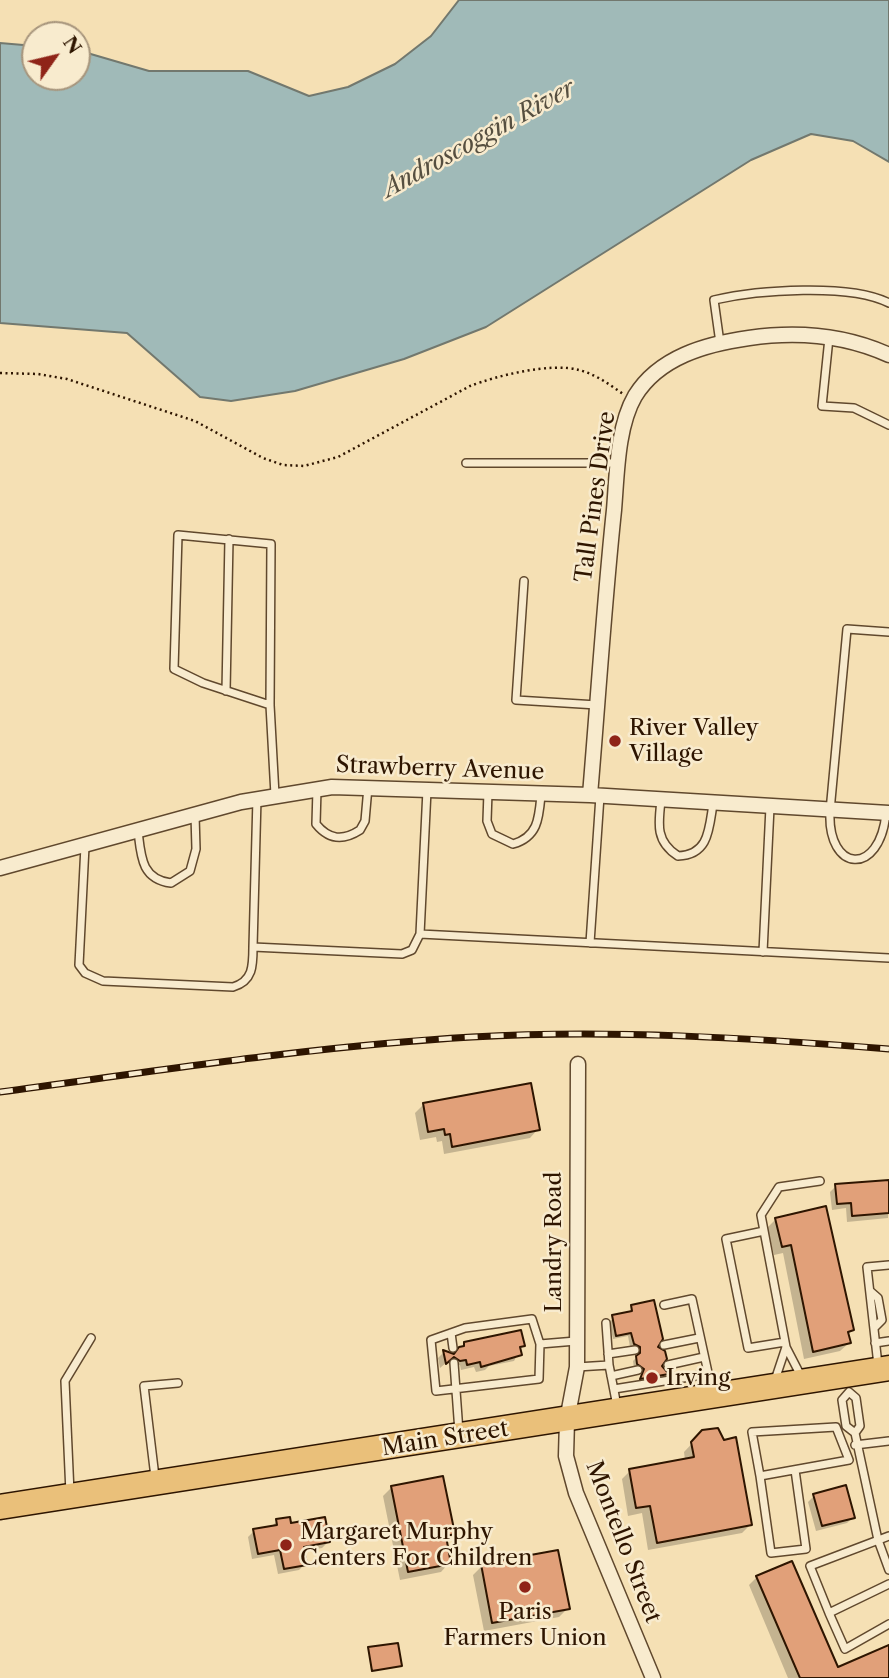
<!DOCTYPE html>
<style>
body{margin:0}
#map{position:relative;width:889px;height:1678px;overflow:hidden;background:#f5e0b4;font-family:"Libre Caslon Text",serif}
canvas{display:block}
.north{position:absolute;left:21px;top:21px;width:70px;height:70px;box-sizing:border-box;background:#f8ebce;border:2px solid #a7957c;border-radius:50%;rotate:56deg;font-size:19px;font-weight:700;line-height:28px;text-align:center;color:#2e1500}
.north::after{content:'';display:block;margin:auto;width:24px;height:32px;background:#8f2418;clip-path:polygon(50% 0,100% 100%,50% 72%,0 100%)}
</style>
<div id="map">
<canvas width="889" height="1678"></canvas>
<div class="north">N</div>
</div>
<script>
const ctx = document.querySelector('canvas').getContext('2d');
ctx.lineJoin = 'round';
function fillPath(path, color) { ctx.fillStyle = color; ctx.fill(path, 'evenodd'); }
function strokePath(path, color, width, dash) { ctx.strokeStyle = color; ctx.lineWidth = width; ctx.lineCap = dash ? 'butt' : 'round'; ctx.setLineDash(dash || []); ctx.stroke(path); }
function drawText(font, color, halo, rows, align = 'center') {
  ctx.font = font + ' "Libre Caslon Text",serif'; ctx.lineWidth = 5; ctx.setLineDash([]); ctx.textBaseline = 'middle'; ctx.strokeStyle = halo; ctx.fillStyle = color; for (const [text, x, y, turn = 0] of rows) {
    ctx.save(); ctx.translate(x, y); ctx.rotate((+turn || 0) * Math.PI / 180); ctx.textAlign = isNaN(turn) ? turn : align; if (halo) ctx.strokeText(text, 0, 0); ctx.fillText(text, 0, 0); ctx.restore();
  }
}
const water = new Path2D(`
 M459,0H889V162L853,141L811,134L751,160L486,327L404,359L295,391L231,401L200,397L127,333L0,323V43L35,46V77H77V50L149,71H248L309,96L348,87L395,64L431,36Z`);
fillPath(water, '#a0bab8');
strokePath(water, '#72786e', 2);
fillPath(new Path2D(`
 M423,1105L538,1129L530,1138L444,1154L442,1141L437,1142L436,1137L420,1140L415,1113Z
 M889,1181L888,1218L847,1222L846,1208L832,1210L830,1192L836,1186Z
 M776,1219L852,1330L847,1335L849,1343L840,1351L804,1359L783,1253L774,1255L767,1228Z
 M632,1307L656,1347L660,1366L667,1374L664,1377L639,1381L642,1373L634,1368L633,1361L637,1357V1350L630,1347L628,1336L613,1339L609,1321L629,1314Z
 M464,1344L523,1345L514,1361L489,1366L485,1370L476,1372L474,1367L461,1370L460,1365L453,1367L447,1362L440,1368L438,1358L444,1352L453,1355Z
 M703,1432L751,1524L742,1533L648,1550L642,1513L628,1516L622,1479L630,1471L685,1460L684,1452Z
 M391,1488L454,1534L445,1542L449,1563L441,1572L400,1580L383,1496Z
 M814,1496L853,1517L847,1523L816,1531L808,1502Z
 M277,1521L289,1525L328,1542L322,1548L303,1551L305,1564L299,1570L278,1574L274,1555L252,1559L248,1537L254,1531L270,1528Z
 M482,1566L568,1608L559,1617L484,1631L473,1575Z
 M757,1577L837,1669L889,1647V1678H788L749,1585Z
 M368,1648L400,1666L371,1671Z`), '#0003');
const building = new Path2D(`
 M531,1083L540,1130L452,1147L450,1134L445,1135L444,1129L428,1132L423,1103Z
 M889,1180V1213L852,1216L851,1203L837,1204L835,1184Z
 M826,1206L854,1330L848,1332L851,1343L813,1352L791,1245L782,1247L775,1218Z
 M654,1300L663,1339L658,1347L665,1351L667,1359L662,1366L669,1374L640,1379L644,1369L637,1364L636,1356L640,1353V1347L634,1344L631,1333L616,1336L612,1315L632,1311L631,1305Z
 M521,1330L525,1346L520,1347L522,1355L481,1367L480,1362L467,1365L466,1360L460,1361L454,1357L446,1364L443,1350L454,1354L459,1347L464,1346V1342Z
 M718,1428L724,1440L736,1437L752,1525L657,1543L650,1506L636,1508L629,1469L694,1457L691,1442L702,1430Z
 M443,1476L455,1534L446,1536L451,1564L408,1572L391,1486Z
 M846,1485L855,1518L822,1526L813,1494Z
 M290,1517L291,1523L325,1517L330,1542L304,1547L307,1565L284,1569L280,1550L258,1554L253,1529L277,1525L276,1519Z
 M558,1550L570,1609L492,1623L481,1564Z
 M792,1561L838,1667L889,1645V1678H800L756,1576Z
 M398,1643L402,1666L372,1671L368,1647Z`);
fillPath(building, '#e1a079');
strokePath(building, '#2e1500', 2);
const lane = new Path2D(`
 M829,338L822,406L854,408L889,425
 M720,343L714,300C757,290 850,283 889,303
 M466,463H619
 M524,581L516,700L597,705
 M226,691L229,539
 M270,705L203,683L174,669L178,535L271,544L270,705L275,795
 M317,789L316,824C329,840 343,841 360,830L365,821L368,787
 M488,792L487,821L492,834L513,844C538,837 539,818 541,795
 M661,801C658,825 656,842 678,856C709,855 709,829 713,804
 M886,813C880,877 827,873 830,811L847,629L889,632
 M138,831C141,856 141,879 171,883L190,871L196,849L195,815
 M85,846L79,965L85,973L103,981L233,987C253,981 253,966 253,947L402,954L412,950L420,934L889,958
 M420,934L427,790
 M590,943L600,796
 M253,947L257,798
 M763,952L770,807
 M764,1231L726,1239L748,1348L785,1342
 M870,1291L878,1298L882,1320L874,1328
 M664,1305L692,1299L712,1391
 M606,1323L609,1365L617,1406
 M451,1333L453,1348
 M875,1343L889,1341
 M540,1344L539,1379L436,1391L431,1340L465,1328L532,1319L540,1344L576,1341
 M664,1345L699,1338
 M608,1354L635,1350
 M454,1363L459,1432
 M668,1365L704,1357
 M878,1365L867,1267L889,1265
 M577,1367L609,1365
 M611,1376L638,1370
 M802,1378L786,1347L761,1215L779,1187L820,1181
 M774,1383L786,1347
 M614,1389L708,1374
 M836,1427L849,1460L760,1476L752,1432Z
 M855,1433L860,1426L856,1398L849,1392L842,1400L846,1426L855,1433L878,1540L889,1570
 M855,1445L889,1441
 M760,1476L771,1553L806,1549L795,1470
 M155,1477L144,1386L178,1383
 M70,1493L65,1381L91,1338
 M889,1536L810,1566L829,1613L889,1584
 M829,1613L845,1649L889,1624`);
const street = new Path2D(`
 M590,795C598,700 604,605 614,510C617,475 617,427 635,396C659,357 706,344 749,338C797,331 845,335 889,355
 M0,868L241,802L332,787L590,795L889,813
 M578,1064L577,1367L567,1420L566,1456L576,1493L653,1678`);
const highway = new Path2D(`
 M0,1507L889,1368`);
strokePath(lane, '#60482d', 10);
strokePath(street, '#60482d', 17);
strokePath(highway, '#2e1500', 27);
strokePath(new Path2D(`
 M0,373L38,374L67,379L195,421L263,458L283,465L304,466L338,457L470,386C496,376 551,362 579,370C595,374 609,384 623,394`), '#2e1500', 2.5, [2, 3.5]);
strokePath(lane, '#f8ebce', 7);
strokePath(street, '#f8ebce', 14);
strokePath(highway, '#eac07a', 24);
const rail = new Path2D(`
 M0,1092C157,1071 314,1046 472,1037C611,1029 750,1038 889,1049`);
strokePath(rail, '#2e1500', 7);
strokePath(rail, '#f8ebce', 4.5, [13]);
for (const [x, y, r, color] of [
 [615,741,7,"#8f2418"],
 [652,1378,7,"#8f2418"],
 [286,1545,7,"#8f2418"],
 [525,1587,7,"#8f2418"]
]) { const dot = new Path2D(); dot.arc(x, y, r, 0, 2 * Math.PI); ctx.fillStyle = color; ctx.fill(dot); strokePath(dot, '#f8ebce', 2.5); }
drawText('23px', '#2e1500', '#f8ebce', [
 ["Tall Pines Drive",596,497,-82],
 ["Strawberry Avenue",440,769,2],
 ["Landry Road",554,1242,-90],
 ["Main Street",445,1439,-9],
 ["Montello Street",623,1542,69]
]);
drawText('23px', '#2e1500', '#f8ebce', [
 ["River Valley",629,728],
 ["Village",629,754],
 ["Irving",666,1378],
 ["Margaret Murphy",300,1532],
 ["Centers For Children",300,1558],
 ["Paris",525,1612,"center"],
 ["Farmers Union",525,1638,"center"]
], 'left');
drawText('italic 24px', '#564f40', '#f8ebce', [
 ["Androscoggin River",479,139,-29]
]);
</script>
